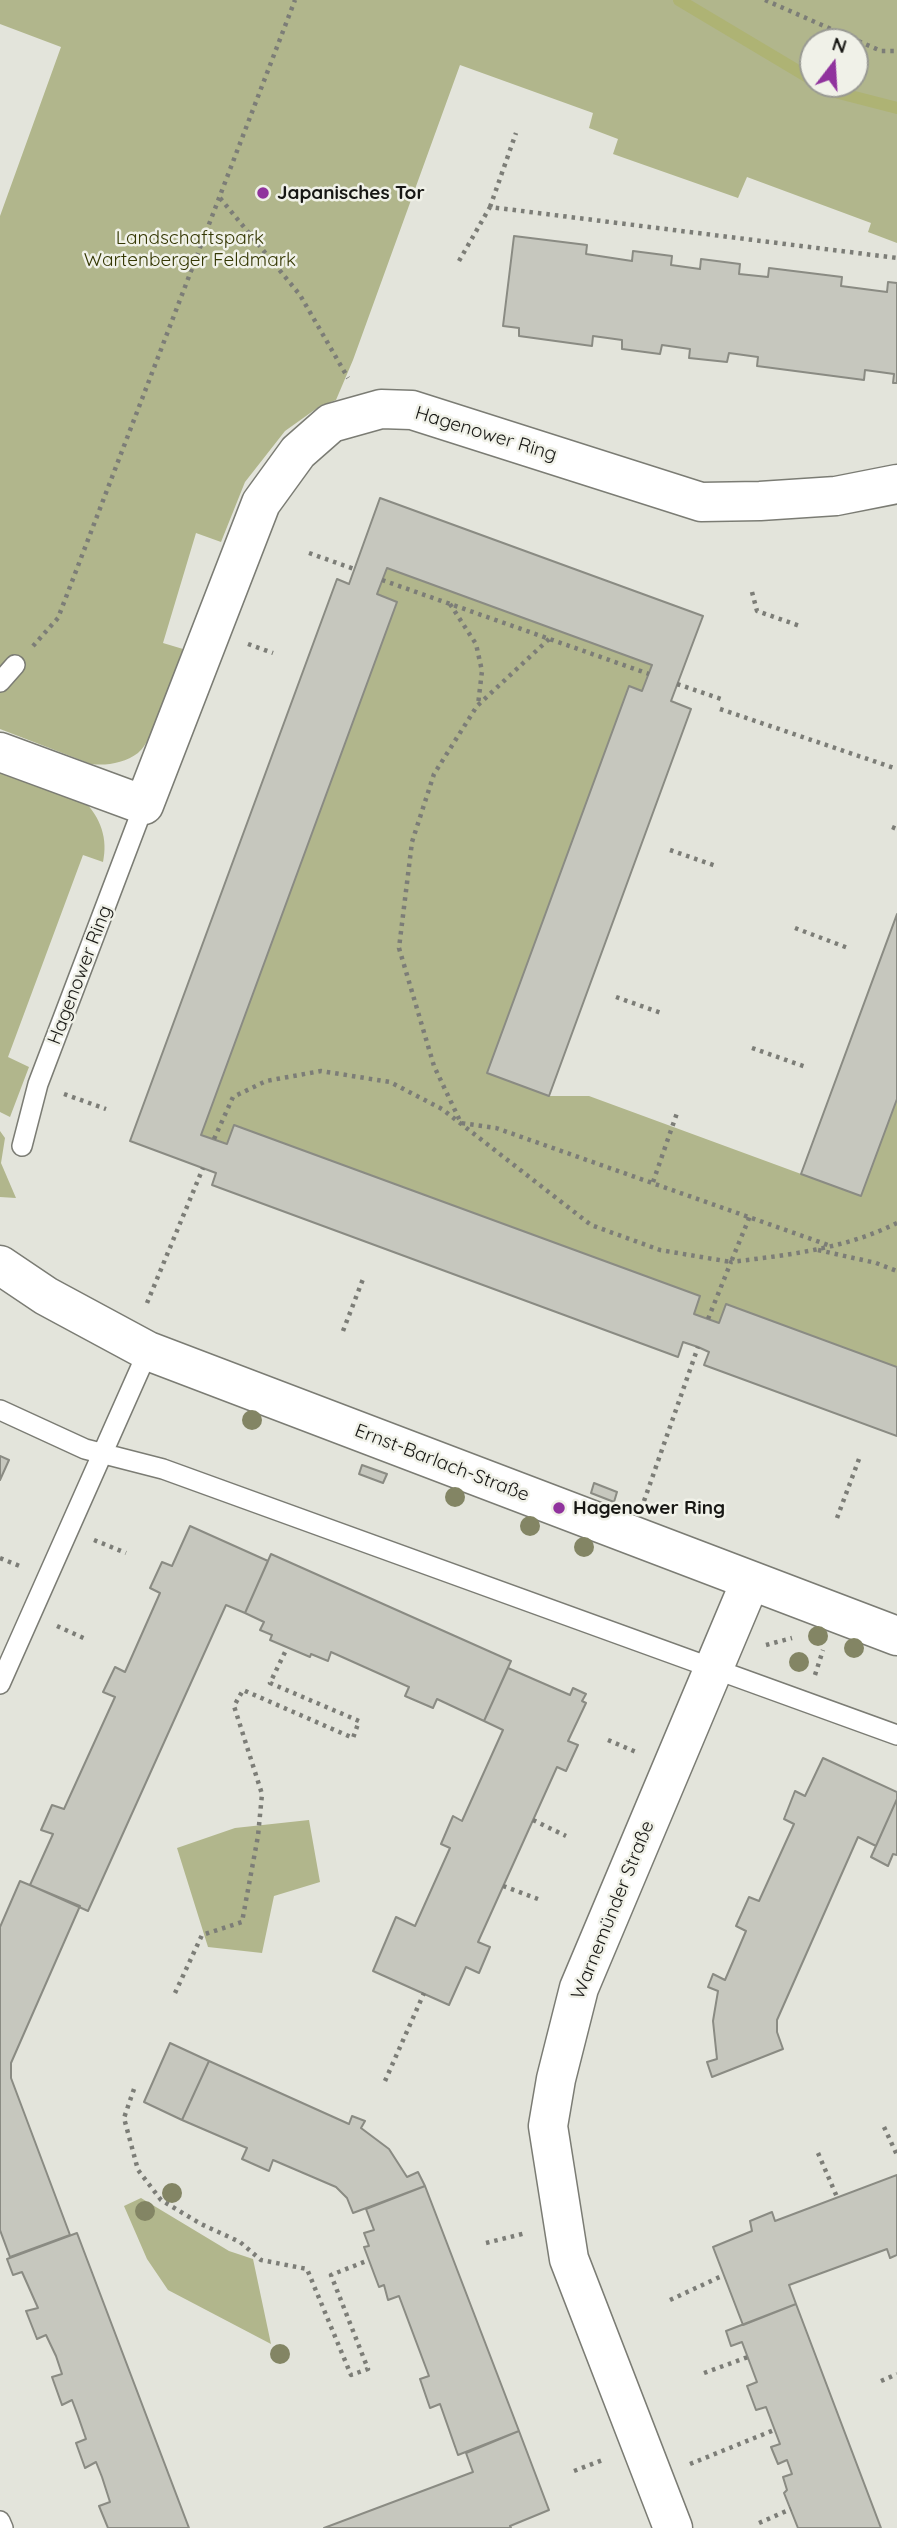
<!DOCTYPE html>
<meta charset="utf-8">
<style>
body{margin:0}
#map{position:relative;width:897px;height:2528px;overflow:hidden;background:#e3e4db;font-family:Quicksand,sans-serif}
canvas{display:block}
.north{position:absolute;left:799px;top:28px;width:70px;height:70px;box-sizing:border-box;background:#f0f1e8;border:2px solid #999a93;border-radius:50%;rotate:17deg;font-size:19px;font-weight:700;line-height:28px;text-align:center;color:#171714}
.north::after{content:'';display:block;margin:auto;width:24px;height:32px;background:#90339d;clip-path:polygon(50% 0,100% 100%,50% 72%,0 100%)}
</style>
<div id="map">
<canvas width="897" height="2528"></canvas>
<div class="north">N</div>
</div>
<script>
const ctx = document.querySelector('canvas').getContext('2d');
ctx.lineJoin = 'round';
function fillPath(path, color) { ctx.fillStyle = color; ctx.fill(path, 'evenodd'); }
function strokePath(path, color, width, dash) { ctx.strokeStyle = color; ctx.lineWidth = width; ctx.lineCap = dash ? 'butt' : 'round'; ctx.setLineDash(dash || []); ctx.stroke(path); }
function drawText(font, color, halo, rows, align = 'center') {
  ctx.font = font + ' Quicksand,sans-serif'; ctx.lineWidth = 5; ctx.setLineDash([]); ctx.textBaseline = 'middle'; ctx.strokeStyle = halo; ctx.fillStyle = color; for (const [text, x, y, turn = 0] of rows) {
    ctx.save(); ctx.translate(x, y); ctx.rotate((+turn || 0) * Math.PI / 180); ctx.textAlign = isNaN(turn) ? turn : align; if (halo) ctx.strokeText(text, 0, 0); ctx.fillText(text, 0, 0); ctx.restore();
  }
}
fillPath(new Path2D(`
 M0,0H897V243L868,232L871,223L747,177L738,198L613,154L618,139L589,128L593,113L460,65L353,360L336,400L320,406L285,431L245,482L221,542L196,533L163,643L183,649C174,671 155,740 138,753C125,763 106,766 91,764L0,729V216L61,47L0,24ZM813,42H855V84H813Z
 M387,568L652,665L642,691L629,687L487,1073L549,1096H589L861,1196L897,1099V1367L719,1323L694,1314L700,1296L201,1135L397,602L377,594Z
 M0,772L84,801C101,818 108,839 103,862L83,855L8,1057L29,1067L10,1117L0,1112Z
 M0,1131L5,1138L1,1163L16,1198L0,1197Z
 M309,1820L320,1882L274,1896L262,1953L208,1947L177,1848L235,1828Z
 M141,2198L229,2251L253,2259L271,2344L168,2290L147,2259L124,2206Z`), '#b1b68c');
strokePath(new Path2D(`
 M679,0L813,80
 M819,84L831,91L897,108`), '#aeb374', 12);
const building = new Path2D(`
 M514,236L587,245L586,254L632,261L633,251L672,256L671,265L700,269L701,259L740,264L739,274L768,277L769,268L842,277L841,286L887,292L888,282L897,283V383H893L894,374L865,370L864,380L757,366L758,357L729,353L727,362L689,358L690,349L662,345L660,354L622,349V340L593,336L592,346L519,336V328L503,326Z
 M380,498L703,616L671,701L691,709L549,1096L487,1073L629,686L642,691L652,665L387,568L377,594L397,602L201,1135L227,1144L234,1125L700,1296L694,1314L719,1323L726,1304L897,1367V1436L704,1365L709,1352L698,1347L683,1342L678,1357L212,1185L216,1173L130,1141L337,579L349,584Z
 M897,914V1099L861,1196L801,1174Z
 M0,1456L9,1460L0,1480Z
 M362,1465L387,1474L383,1483L359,1474Z
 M594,1483L617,1492L614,1502L591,1493Z
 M190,1526L268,1561L245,1613L226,1605L88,1911L30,1885L53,1834L41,1830L52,1805L64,1809L115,1697L103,1692L115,1667L125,1672L160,1593L150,1588L162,1562L172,1566Z
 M271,1554L511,1661L484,1721L437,1699L433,1708L405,1696L409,1687L331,1652L328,1661L311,1654L310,1657L270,1640L272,1635L260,1630L264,1622L245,1613Z
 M508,1668L570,1695L573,1688L586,1694L582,1701L586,1703L568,1741L578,1745L566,1771L557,1767L478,1942L490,1947L479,1973L466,1967L449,2005L373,1971L396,1917L415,1926L450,1848L441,1844L453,1816L462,1821L503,1730L484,1721Z
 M823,1758L897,1792V1799L876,1846L858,1837L777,2020V2032L783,2049L712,2077L707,2062L717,2059L713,2021L718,1991L708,1987L713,1974L725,1980L746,1931L736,1926L749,1897L759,1901L794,1824L784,1819L795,1791L805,1796Z
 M897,1799V1855L893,1854L888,1866L871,1857Z
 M20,1881L80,1906L11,2063V2078L70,2235L10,2257L0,2230V1927Z
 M170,2043L209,2061L182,2120L144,2102Z
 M209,2061L349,2124L352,2116L365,2121L361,2128L389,2149L407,2177L418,2172L425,2186L353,2213L347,2198L336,2187L273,2160L269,2171L242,2159L247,2148L182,2120Z
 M897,2175V2255L890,2258L887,2249L789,2285L796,2304L743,2325L713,2247L752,2231L750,2221L772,2212L775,2221Z
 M425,2186L519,2431L458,2455L440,2404L430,2408L420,2379L429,2376L399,2296L388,2300L384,2285L379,2287L364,2247L369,2246L364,2233L374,2230L366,2209Z
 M77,2233L189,2528H108L99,2506L110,2502L102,2477L96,2462L85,2468L76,2443L86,2439L78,2416L72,2400L62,2405L52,2377L62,2374L56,2356L46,2335L37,2339L26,2311L38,2308L22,2272L13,2275L7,2259Z
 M796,2304L881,2528H798L784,2493L787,2490L783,2477L792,2474L787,2460L778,2464L771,2447L780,2444L766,2407L756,2410L747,2386L757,2382L742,2342L731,2346L726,2331Z
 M519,2431L549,2510L510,2526L511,2528H324L473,2472L466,2453Z`);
fillPath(building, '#c6c7be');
strokePath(building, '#8a8b83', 2);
const service = new Path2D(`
 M0,682L15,665
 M22,1146L38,1084L144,805
 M0,1410L85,1449L163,1469L897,1735
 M0,1684L148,1351
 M0,2521L3,2528`);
const minor = new Path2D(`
 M0,752L144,805L261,503L298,452L331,423L381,409L412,410L701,502L760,501L836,496L897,484
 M673,2528L569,2259L548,2126L556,2079L579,1988L750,1582`);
const secondary = new Path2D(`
 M0,1265L46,1296L148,1351L897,1636`);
strokePath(service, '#7b7c74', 22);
strokePath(minor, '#7b7c74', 41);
strokePath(secondary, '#7b7c74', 41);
strokePath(new Path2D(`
 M765,0L881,51H897
 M220,198L300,295L348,378
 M490,207L516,133
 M459,261L490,207L897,258
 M309,553L354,569
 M382,580L649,674
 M752,592L757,611L800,626
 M450,604L476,644L482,671L478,705
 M549,639L477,706L434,774L412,842L399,948L434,1066L461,1123L496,1128L831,1246
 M248,644L273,653
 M33,646L58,618L295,0
 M677,684L724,700
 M720,709L897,769
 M892,827L897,829
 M670,850L716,866
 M795,928L848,948
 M616,997L664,1014
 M752,1048L806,1067
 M64,1094L106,1109
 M214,1139L233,1097L266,1081L321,1071L390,1082L442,1109L591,1225L660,1250L731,1262L750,1216
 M653,1182L677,1113
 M818,1250L876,1263L897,1271
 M147,1303L203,1168
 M708,1319L731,1262C787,1255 845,1249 897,1223
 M343,1331L363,1279
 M644,1501L698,1347
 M837,1518L859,1459
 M94,1540L126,1553
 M0,1558L22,1567
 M57,1626L88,1640
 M766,1645L792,1638
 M815,1675L823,1650
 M608,1740L636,1752
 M533,1820L566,1836
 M503,1886L538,1899
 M175,1993L202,1935L242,1922L258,1836L262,1794L234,1706L243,1690L353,1738L359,1721L270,1683L287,1648
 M385,2081L424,1993
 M134,2089L124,2118L138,2170L161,2200L201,2224L240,2242L261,2260L307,2269L351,2375L368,2369L331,2275L369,2260
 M884,2127L897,2155
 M818,2153L837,2197
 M486,2243L526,2233
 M670,2300L724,2275
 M704,2373L748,2357
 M881,2381L897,2374
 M690,2464L774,2430
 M574,2471L605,2459
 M759,2523L791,2509`), '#7c7d77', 4.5, [3.5, 5]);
strokePath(service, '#fff', 19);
strokePath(minor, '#fff', 38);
strokePath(secondary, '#fff', 38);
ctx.fillStyle = '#838564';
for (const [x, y] of [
 [252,1420],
 [455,1497],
 [530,1526],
 [584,1547],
 [818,1636],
 [854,1648],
 [799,1662],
 [172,2193],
 [145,2211],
 [280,2354]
]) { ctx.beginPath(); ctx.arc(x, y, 10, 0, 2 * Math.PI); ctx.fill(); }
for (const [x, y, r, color] of [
 [263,193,7,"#90339d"],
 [559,1508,7,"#90339d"]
]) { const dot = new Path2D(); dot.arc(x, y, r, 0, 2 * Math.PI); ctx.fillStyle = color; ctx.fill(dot); strokePath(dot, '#f0f1e8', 2.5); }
drawText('bold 19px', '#171714', '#f0f1e8', [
 ["Japanisches Tor",277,193],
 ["Hagenower Ring",573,1508]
], 'left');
drawText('19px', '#343703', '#f0f1e8', [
 ["Landschaftspark",190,238],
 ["Wartenberger Feldmark",190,260]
]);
drawText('19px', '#171714', '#f0f1e8', [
 ["Hagenower Ring",486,434,17],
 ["Hagenower Ring",80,975,-69],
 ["Ernst-Barlach-Straße",442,1463,21],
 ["Warnemünder Straße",613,1910,-68]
]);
</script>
